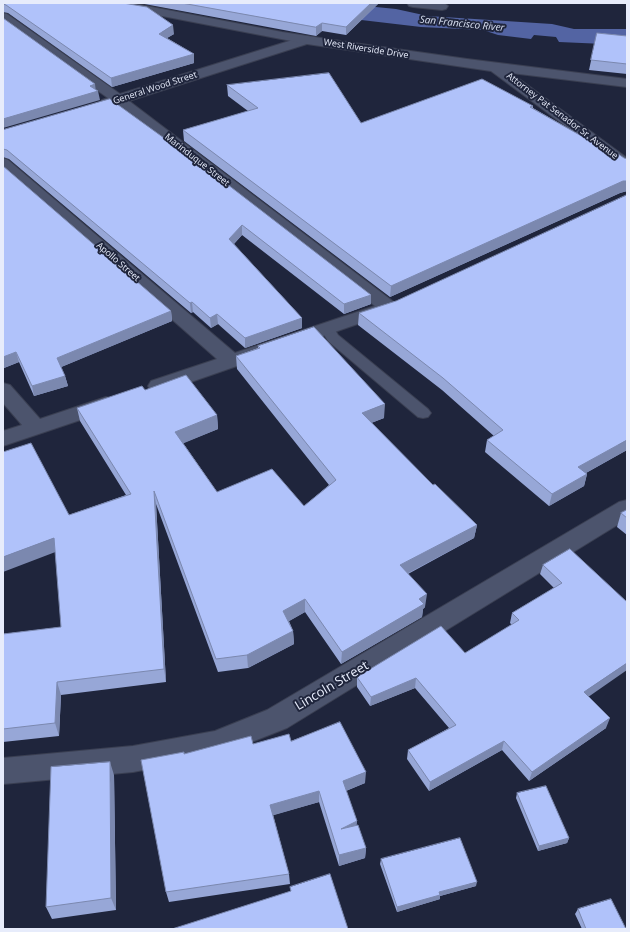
<!DOCTYPE html>
<style>
body{margin:0}
#map{position:relative;width:630px;height:932px;overflow:hidden;background:#1f253c;font-family:"Open Sans",sans-serif}
canvas{display:block}
.frame{position:absolute;inset:0;border:4px solid #e7ecfb;pointer-events:none}
</style>
<div id="map">
<canvas width="630" height="932"></canvas>
<div class="frame"></div>
</div>
<script>
const ctx = document.querySelector('canvas').getContext('2d');
ctx.lineJoin = 'round';
function fillPath(path, color) { ctx.fillStyle = color; ctx.fill(path, 'evenodd'); }
function strokePath(path, color, width, dash) { ctx.strokeStyle = color; ctx.lineWidth = width; ctx.lineCap = dash ? 'butt' : 'round'; ctx.setLineDash(dash || []); ctx.stroke(path); }
function drawText(font, color, halo, rows, align = 'center') {
  ctx.font = font + ' "Open Sans",sans-serif'; ctx.lineWidth = 4; ctx.setLineDash([]); ctx.textBaseline = 'middle'; ctx.strokeStyle = halo; ctx.fillStyle = color; for (const [text, x, y, turn = 0] of rows) {
    ctx.save(); ctx.translate(x, y); ctx.rotate((+turn || 0) * Math.PI / 180); ctx.textAlign = isNaN(turn) ? turn : align; if (halo) ctx.strokeText(text, 0, 0); ctx.fillText(text, 0, 0); ctx.restore();
  }
}
fillPath(new Path2D(`
 M346,4L396,9L428,16L552,24L574,29H627V45L559,42L556,37L534,35L531,39L498,35L483,30L421,27L310,14Z`), '#5364a3');
const lane = new Path2D(`
 M327,324L332,325L338,335L428,409L431,413L428,417L423,418L418,417L328,341L320,328L322,325Z`);
const street = new Path2D(`
 M407,3H444L448,6L446,9L442,10L413,7L409,6Z
 M3,13L7,14L120,94L302,37H310L312,40L310,43L129,101L395,303L397,307L395,311L165,391L158,393L151,391L148,386L151,381L217,359L3,171V158L8,160L235,353L375,306L116,105L107,107L102,106L100,103L102,100L108,98L3,23Z
 M3,383L10,385L40,419L106,397L113,399L116,404L113,409L3,446V431L22,425L3,403Z
 M627,500V519L287,728L216,756L133,772L3,784V758L133,746L215,731L267,710L619,502Z`);
const secondary = new Path2D(`
 M101,3H131L282,32L347,42L467,59L627,79V87L511,73L627,158V170L622,168L491,71L307,44L157,15L107,7L103,6Z`);
strokePath(lane, '#3a3f52', 2);
strokePath(street, '#3a3f52', 2);
strokePath(secondary, '#3a3f52', 2);
fillPath(lane, '#4c546d');
fillPath(street, '#4c546d');
fillPath(secondary, '#4c546d');
fillPath(new Path2D(`
 M3,3L174,34L167,38L194,54V63L112,87L8,13L3,12Z
 M139,3H379L346,35L322,31L316,36Z
 M597,33L627,36V74L589,70Z
 M227,85L361,123L533,106V108L585,138L624,158L627,159V191L620,193L390,297L184,141L183,130L248,111L228,96Z
 M110,99L371,295V304L344,314L242,235L234,244L302,318V328L245,348L218,324L211,328L193,312L191,313L9,159L3,157V130Z
 M3,166L171,311L172,321L61,367L65,376L68,386L34,396L19,362L4,368L3,367Z
 M396,301L627,450L586,473L587,474L584,486L549,506L485,452L487,440L494,436L442,390L358,325L359,313Z
 M258,346L384,418L371,423L433,485L477,525L474,538L408,574L425,607L423,609L422,617L341,664L305,612L289,621L293,631L294,644L248,668L218,672L156,504L166,682L61,695L59,736L3,742V634L61,627L69,515L126,495L80,421L77,408L145,390L217,415L218,429L183,443L217,492L304,506L329,485L237,369L236,356L258,348Z
 M627,510V535L617,527L621,513Z
 M570,549L588,697L606,728L529,781L502,750L429,791L407,759L408,750L449,728L415,688L370,706L357,687V677L465,653L512,625L510,623L512,613L554,588L540,574L543,565Z
 M291,741L365,783L346,791L357,821L356,826L366,848L365,858L339,866L319,802L273,815L289,874L290,884L169,902L166,892L184,754L253,744Z
 M114,775L116,910L52,919L46,907Z
 M517,793L569,838L567,843L538,851L516,798Z
 M381,859L476,886L440,896V899L397,912L380,864Z
 M578,909L626,929H582L575,914Z`), '#97a7d7');
fillPath(new Path2D(`
 M371,3H379L346,35V27Z
 M322,23V31L316,36V27Z
 M173,25L174,34L160,42L159,34Z
 M194,54V63L112,87L111,78Z
 M95,84L96,92L98,91L100,100L3,128V119Z
 M623,181H627V191L620,193L390,297L391,286Z
 M242,225V235L229,249V239Z
 M371,295V304L344,314V304Z
 M192,302L193,312L191,313L190,303Z
 M171,311L172,321L59,368L57,358Z
 M217,314L218,324L211,328L210,318Z
 M302,318V328L245,348V338Z
 M16,352L19,362L4,368L3,357Z
 M65,376L68,386L34,396L32,386Z
 M385,404L384,418L361,427L362,413Z
 M217,415L218,429L177,446L175,432Z
 M627,440V450L575,479L578,467Z
 M587,474L584,486L549,506L552,494Z
 M154,491L156,504L166,682L164,669Z
 M477,525L474,538L399,578L400,565Z
 M54,538L58,551L3,572V557Z
 M427,594L425,607L423,609L422,617L341,664L342,652L419,599Z
 M305,599V612L284,624L283,611Z
 M293,631L294,644L248,668L247,655Z
 M627,663V670L581,702L584,692Z
 M416,678L415,688L370,706L371,697Z
 M57,682L61,695L59,736L55,723Z
 M610,718L606,728L529,781L532,772Z
 M504,741L502,750L429,791L430,782Z
 M110,762L114,775L116,910L111,898Z
 M366,772L365,783L343,792V781Z
 M319,791V802L271,816L270,805Z
 M357,821L356,831L341,829Z
 M569,838L567,843L538,851L539,846Z
 M366,848L365,858L339,866V855Z
 M477,882L476,886L440,896V899L397,912V907L439,892Z`), '#7b88af');
const building = new Path2D(`
 M3,3H123L147,7L173,25L159,34L194,54L111,78L6,5L3,4Z
 M182,3H371L346,27L322,23L316,27Z
 M3,18L95,84L90,86L98,91L3,119Z
 M597,33L627,36V64L591,60Z
 M329,73L361,123L482,79L533,106L530,107L585,138L612,152L614,151L624,158L627,159V181H623L391,286L183,130L258,108L227,85Z
 M110,99L164,138L166,137L371,295L344,304L242,225L229,239L302,318L245,338L217,314L210,318L192,302L190,303L7,150L3,149V130Z
 M3,166L171,311L57,358L65,376L32,386L16,352L3,357Z
 M627,195V440L578,467L587,474L552,494L487,440L503,430L443,378L359,313L396,301Z
 M314,327L385,404L362,413L433,485L435,484L477,525L400,565L427,594L419,599L424,604L342,652L305,599L283,611L293,631L247,655L216,659L154,491L164,669L57,682L55,723L3,729V634L61,627L54,538L3,557V452L31,443L69,515L131,494L77,408L142,386L145,390L186,375L217,415L175,432L217,492L272,469L304,506L336,480L236,356L260,348L258,346Z
 M627,510V518L621,513Z
 M570,549L627,602V663L584,692L610,718L532,772L504,741L430,782L408,750L456,725L416,678L371,697L357,677L441,626L465,653L519,620L512,613L562,583L543,565Z
 M340,722L366,772L343,781L357,821L341,829L358,825L366,848L339,855L319,791L270,805L289,874L166,892L141,760L184,752V754L251,736L253,744L289,734L291,741Z
 M110,762L111,898L46,907L51,767Z
 M546,786L569,838L539,846L517,793Z
 M460,838L477,882L439,892L440,895L397,907L381,859Z
 M330,874L348,929H172L291,891L290,887Z
 M611,899L626,929H586L578,909Z`);
fillPath(building, '#b0c2fa');
strokePath(building, '#7b88af', 1);
drawText('9px', '#e7ecfb', '#1f253c', [
 ["West Riverside Drive",366,49,9],
 ["General Wood Street",155,88,-18],
 ["Attorney Pat Senador Sr. Avenue",562,116,37],
 ["Marinduque Street",197,160,38],
 ["Apollo Street",118,262,41]
]);
drawText('italic 10px', '#d9e0f2', '#1f253c', [
 ["San Francisco River",462,24,6]
]);
drawText('13px', '#e7ecfb', '#1f253c', [
 ["Lincoln Street",332,686,-31]
]);
</script>
